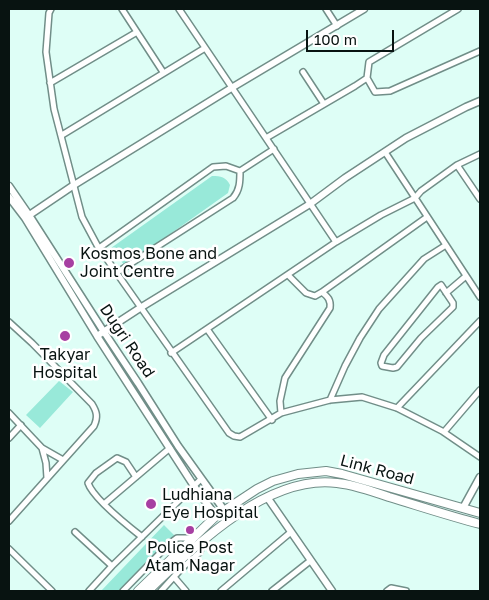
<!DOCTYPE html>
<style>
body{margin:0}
#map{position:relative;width:489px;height:600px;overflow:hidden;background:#defef6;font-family:"Golos Text",sans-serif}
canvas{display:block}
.frame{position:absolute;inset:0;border:10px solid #081311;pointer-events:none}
.scale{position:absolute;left:306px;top:30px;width:88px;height:22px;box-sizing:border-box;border:2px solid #081311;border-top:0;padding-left:6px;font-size:15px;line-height:18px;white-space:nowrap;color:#081311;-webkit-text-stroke:4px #fff;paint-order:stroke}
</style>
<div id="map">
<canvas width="489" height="600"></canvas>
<div class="frame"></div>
<div class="scale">100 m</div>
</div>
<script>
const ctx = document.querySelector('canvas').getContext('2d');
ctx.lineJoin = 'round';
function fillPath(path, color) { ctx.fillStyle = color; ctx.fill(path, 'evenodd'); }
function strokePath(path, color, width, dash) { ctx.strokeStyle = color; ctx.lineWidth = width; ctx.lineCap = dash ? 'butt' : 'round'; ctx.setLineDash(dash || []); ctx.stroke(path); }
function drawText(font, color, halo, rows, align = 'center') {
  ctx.font = font + ' "Golos Text",sans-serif'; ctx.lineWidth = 5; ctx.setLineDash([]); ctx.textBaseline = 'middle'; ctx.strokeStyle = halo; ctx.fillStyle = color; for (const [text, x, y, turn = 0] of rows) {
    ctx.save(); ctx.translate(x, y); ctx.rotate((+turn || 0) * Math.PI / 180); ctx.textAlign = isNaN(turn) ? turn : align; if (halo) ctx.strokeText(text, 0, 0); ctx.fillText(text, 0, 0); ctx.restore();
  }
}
fillPath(new Path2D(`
 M212,176C221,176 226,177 230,185L228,193L125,266L111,248Z
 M59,381L73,392L40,428L26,415Z
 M164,525L177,538L127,591H101Z`), '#98e9d9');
const minor = new Path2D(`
 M51,9L49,13L46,52L54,109L82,217L97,245L229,433L234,436L240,437L281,413L330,400L362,397L397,408L442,431L480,457
 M122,9L163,72
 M179,9L336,242
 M326,9L337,26
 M458,9L369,62L367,78L375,92L390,91L480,51
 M303,72L324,104
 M50,83L137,32
 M62,135L205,48
 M266,138L355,86L367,78
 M385,152L480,297
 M457,165L480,199
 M99,248L213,167L226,166L240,171L274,149
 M116,273L233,198C240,190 240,181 240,171
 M441,285L453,303V307L421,338L397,367L393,368L382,366L381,363L384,355L438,287Z
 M322,292L427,217
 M446,293L466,276
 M9,322L32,343L92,404C97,412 98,417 94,426L9,521
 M207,329L272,420
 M171,353L336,242L381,215L415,198L421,191L457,165L480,154
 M330,400L345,366L360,338L379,309L424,259L446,245
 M397,408L480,321
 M9,413L42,448L63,460
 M281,413L280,401L285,378L330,308C331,300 328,297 322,292L315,296L306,293L288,275
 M444,432L480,390
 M9,438L21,425
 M42,448L46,463L47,478
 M136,477L126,462L117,458L96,473L88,483C93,498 128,526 142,537
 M104,504L170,448
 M75,532L112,566
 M9,549L52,591
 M174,577L186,591
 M89,591L112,566L201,479
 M123,591L169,544L177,538H193
 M161,591L181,569L200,552L202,542
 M221,591L291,532
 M272,591L310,561
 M387,591L391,588L406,591`);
const tertiary = new Path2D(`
 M9,186L29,215L104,332L138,383L178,446L224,510
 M9,197L25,218L97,336L194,486L216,516
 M25,218L74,185L233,87L364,9
 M97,336L140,308L310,204L345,178L406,138L466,107L480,101
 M267,497L332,591
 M463,508L480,477`);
const primary = new Path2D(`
 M138,591L216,516L257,489L273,481L298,474L326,471L342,474L480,513
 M148,591C195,546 267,474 337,483C355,485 372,491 389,497C419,506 449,516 480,524`);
strokePath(minor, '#718e88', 8);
strokePath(tertiary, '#718e88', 9);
strokePath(primary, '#718e88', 10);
strokePath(minor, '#fff', 5);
strokePath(tertiary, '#fff', 6);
strokePath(primary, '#fff', 8);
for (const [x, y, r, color] of [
 [69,263,6,"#a73fa2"],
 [65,336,6,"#a73fa2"],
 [151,504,6,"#a73fa2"],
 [190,530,5,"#a73fa2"]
]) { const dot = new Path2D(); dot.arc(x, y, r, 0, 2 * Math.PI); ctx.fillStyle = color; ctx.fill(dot); strokePath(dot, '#fff', 2); }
drawText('16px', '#081311', '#fff', [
 ["Kosmos Bone and",80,254],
 ["Joint Centre",80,272],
 ["Takyar",65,355,"center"],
 ["Hospital",65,373,"center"],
 ["Ludhiana",162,495],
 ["Eye Hospital",162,513],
 ["Police Post",190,548,"center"],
 ["Atam Nagar",190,566,"center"]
], 'left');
drawText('16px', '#081311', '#fff', [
 ["Dugri Road",127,341,56],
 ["Link Road",377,470,15]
]);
</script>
